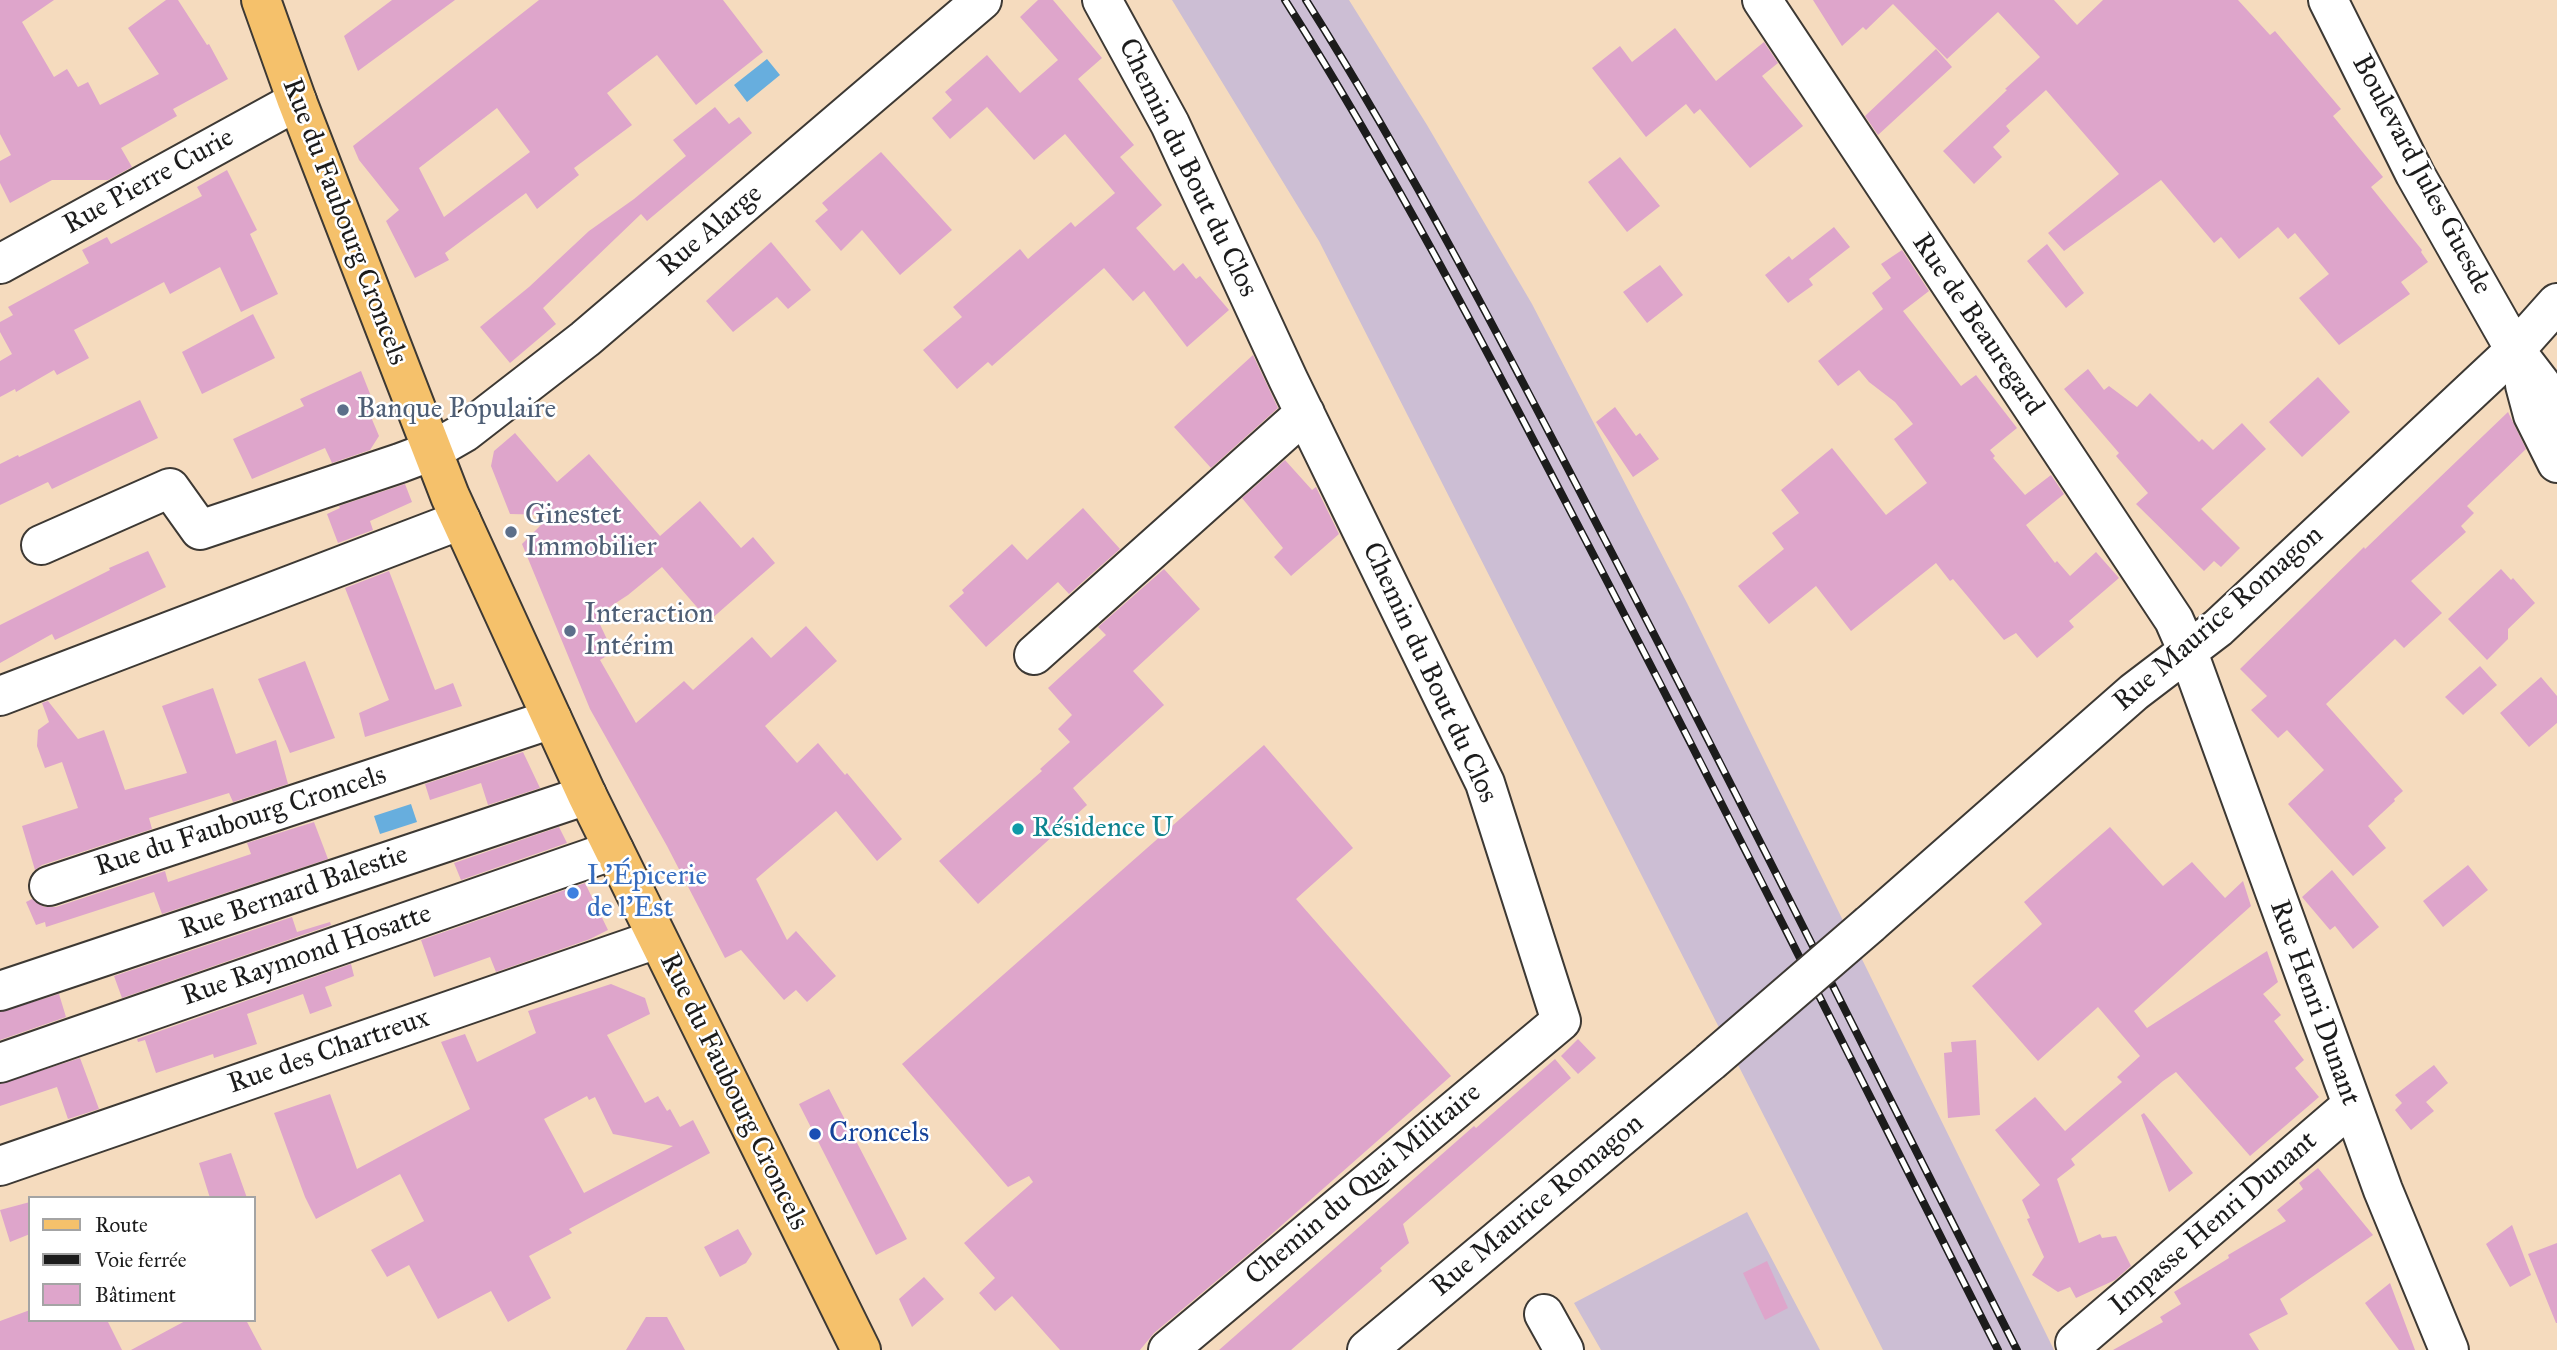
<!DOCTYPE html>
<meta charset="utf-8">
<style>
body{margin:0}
#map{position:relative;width:2557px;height:1350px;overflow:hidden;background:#f5dbbe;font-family:"IM FELL Great Primer",serif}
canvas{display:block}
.legend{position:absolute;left:28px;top:1196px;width:228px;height:126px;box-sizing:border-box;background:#fff;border:2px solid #a4a4a4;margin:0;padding:9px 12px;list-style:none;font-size:21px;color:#1c1c1c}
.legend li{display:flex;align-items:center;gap:14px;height:35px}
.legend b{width:35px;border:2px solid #a4a4a4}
</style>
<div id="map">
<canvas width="2557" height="1350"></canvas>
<ul class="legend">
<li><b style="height:9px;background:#f5c16b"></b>Route</li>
<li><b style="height:9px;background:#1c1c1c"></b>Voie ferrée</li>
<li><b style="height:19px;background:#dea5cb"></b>Bâtiment</li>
</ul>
</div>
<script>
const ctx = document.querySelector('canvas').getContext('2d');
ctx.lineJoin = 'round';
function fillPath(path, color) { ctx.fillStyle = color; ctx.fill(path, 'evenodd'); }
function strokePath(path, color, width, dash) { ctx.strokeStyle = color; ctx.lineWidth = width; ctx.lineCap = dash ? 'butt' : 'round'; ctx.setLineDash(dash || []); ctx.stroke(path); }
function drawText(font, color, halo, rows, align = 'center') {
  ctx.font = font + ' "IM FELL Great Primer",serif'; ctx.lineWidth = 5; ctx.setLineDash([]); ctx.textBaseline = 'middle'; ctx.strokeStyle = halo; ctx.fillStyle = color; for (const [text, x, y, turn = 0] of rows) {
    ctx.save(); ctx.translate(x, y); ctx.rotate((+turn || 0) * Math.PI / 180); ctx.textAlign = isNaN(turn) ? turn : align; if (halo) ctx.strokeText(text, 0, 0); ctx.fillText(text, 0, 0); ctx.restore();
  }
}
fillPath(new Path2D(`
 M1172,0H1349L1427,125L1532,304L1687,603L2054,1350H1883L1319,241Z
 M1747,1212L1820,1350H1601L1574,1303Z`), '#ccbed4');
fillPath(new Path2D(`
 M767,59L780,75L747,102L734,85Z
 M411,804L417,822L380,834L374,816Z`), '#67aede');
fillPath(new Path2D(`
 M0,0H54L22,22L54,77L67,69L78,87L88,82L100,105L159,74L128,28L166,0H178L207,45L209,44L228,79L173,109L177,116L121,148L132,167L108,180H52L10,203L0,183V161L11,155L0,134Z
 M392,0H455L358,71L344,36Z
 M539,0H723L763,52L696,105L657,55L607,93L632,125L574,168L579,175L537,209L526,193L445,253L449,260L415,278L386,221L399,210L359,160L353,146ZM497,108L530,152L444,217L419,168Z
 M1038,0H1053L1102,58L1078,79L1134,145L1120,157L1162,205L1136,228L1174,271L1183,263L1196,279L1200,276L1229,310L1187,347L1144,291L1133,301L1104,268L992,366L988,362L957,389L923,350L962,317L953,307L1020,249L1028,259L1071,222L1075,227L1115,193L1065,134L1034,160L987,107L950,139L932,118L952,100L945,92L987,55L1020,93L1058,60L1020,17Z
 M1813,0H2054L2077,25L2103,0H2238L2270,35L2275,31L2341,109L2333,116L2383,177L2371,187L2422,250L2421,252L2428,262L2401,282L2410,294L2339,345L2299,298L2329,274L2295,233L2288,239L2278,227L2239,259L2221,237L2214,243L2161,180L2064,251L2048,233L2119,174L2046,90L2006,126L2010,131L1993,147L2002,157L1974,184L1943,151L2007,90L2005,89L2040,57L1998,12L1947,59L1893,4L1866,30L1863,27L1842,46Z
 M1675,28L1716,81L1764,42L1778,63L1762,76L1803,126L1750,168L1700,109L1694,114L1686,104L1646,137L1592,68L1620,46L1632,62Z
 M1936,49L1952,67L1878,135L1865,116Z
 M715,107L729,124L739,117L752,133L647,221L641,214L543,308L556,324L510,363L480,327L529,287L589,231L634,199L686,156L673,140Z
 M881,152L952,230L900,275L862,230L841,251L815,221L828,210L822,203Z
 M1620,157L1660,206L1627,232L1588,182Z
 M227,170L257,230L250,234L278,294L241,312L220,267L170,294L164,282L74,330L89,358L57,375L54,370L16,392L15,389L0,397V361L12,354L0,332V322L13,315L8,307L89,263L82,250L107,237L111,244L202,196L197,187Z
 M1834,227L1850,247L1809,279L1813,285L1788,303L1765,275L1789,256L1792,260Z
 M771,242L811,290L788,309L777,297L733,332L706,301Z
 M2047,244L2084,293L2066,308L2027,261Z
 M1902,250L1929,291L1903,311L1961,386L1976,375L2017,428L1990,450L1995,456L1993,458L2025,495L2051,475L2064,494L2026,525L2055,563L2057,561L2070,576L2096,552L2119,578L2069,621L2074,627L2037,658L2016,633L2004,640L1953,579L1950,581L1936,563L1851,631L1816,586L1769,624L1738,586L1784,549L1772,533L1799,513L1781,490L1832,448L1886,515L1927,483L1894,439L1913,424L1895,402L1869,382L1859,370L1838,386L1818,361L1883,309L1872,293L1891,278L1881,264Z
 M1660,265L1683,295L1647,323L1623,292Z
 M253,314L275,358L202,394L182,352Z
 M1253,355L1278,408L1211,468L1174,427Z
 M2088,369L2104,390L2109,386L2137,407L2150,393L2199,442L2202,439L2213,450L2242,423L2266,449L2201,509L2240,548L2221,567L2214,561L2204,571L2136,504L2148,493L2116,456L2119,453L2064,389Z
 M361,371L378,414L371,417L379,436L370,450L332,463L325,448L252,479L233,439L304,406L300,399Z
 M2318,377L2350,412L2302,457L2269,422Z
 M140,400L158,438L52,489L48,482L0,505V464L18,455L19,457Z
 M1615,407L1636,436L1640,433L1659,459L1633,477L1596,422Z
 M2508,412L2526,449L2467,506L2474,513L2461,526L2466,532L2411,581L2442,613L2404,648L2395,639L2326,704L2403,791L2394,799L2395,801L2368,826L2386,848L2353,876L2288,804L2324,770L2287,730L2278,738L2251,710L2267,696L2240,669L2364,547L2365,549Z
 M515,433L557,482L589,454L660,536L700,501L741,548L753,537L775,563L709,621L662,567L628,595L596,616L613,652L600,660L636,723L684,681L693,690L752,637L771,658L806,626L837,661L765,726L797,763L818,743L845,775L847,773L902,839L877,861L836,811L756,879L787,940L796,931L836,976L807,1002L796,990L784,1000L741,950L725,958L667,846L590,709L522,544L551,515L510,514L491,466L494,451Z
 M1285,460L1312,490L1316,487L1339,534L1291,576L1274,557L1283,548L1242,498Z
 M405,484L412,502L370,521L373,530L338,543L327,514L340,508L339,506Z
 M1083,508L1120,549L1069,594L1058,582L986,647L949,606L964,593L962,590L1012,544L1027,560Z
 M148,551L166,587L55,640L52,634L0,663V625L110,570L109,568Z
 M1164,569L1200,609L1133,671L1164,705L1073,788L1087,805L978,904L939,861L1042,771L1040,769L1070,742L1058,729L1072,715L1048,688L1106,635L1098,627Z
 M2501,569L2511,580L2513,578L2535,603L2508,629V639L2487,660L2448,619Z
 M389,571L435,690L453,683L462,706L365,737L359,713L389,700L345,588Z
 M305,661L335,738L290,753L258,679Z
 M2480,666L2497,685L2463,715L2445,697Z
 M2541,677L2557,696V723L2529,747L2500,713Z
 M213,688L236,754L276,740L288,784L233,802L229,793L149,818L152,829L42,865L35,870L22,826L78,808L62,762L45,768L37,746L38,730L49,722L42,703L48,701L78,739L104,730L125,790L187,773L162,706Z
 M1264,745L1353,848L1296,899L1451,1076L1257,1247L1154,1333L1140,1350H1060L1012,1296L995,1311L979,1293L995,1278L964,1243L1033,1182L1029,1176L1008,1187L902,1064Z
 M523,752L540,788L488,805L481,783L430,800L425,784Z
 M314,822L328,859L162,914L154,892L46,927L45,922L36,925L26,902L32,899L44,907H56L165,871L168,882L251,854L247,843Z
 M559,827L567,843L461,880L454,863Z
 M2110,827L2163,886L2192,862L2225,898L2243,881L2251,906L2134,1011L2147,1028L2267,951L2278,982L2263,994L2281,1015L2274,1021L2304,1060L2295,1068L2319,1097L2250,1156L2176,1072L2163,1081L2071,1159L2075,1165L2057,1179L2079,1243L2100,1234L2102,1238L2116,1236L2131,1266L2115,1280L2076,1298L2070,1287L2058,1292L2032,1275L2044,1257L2027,1219L2030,1218L2022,1200L2040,1185L1995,1130L2035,1097L2065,1131L2122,1082L2117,1077L2140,1056L2098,1007L2038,1061L1972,986L2042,924L2024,902Z
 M2468,865L2488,890L2443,927L2423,901Z
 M2332,870L2379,927L2353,949L2335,926L2330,930L2302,897Z
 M585,883L608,930L590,939L496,972L490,957L434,977L421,940Z
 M292,917L297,932L330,922L331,925L122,998L114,976Z
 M351,964L354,976L325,987L332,1006L310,1014L303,994L247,1014L257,1044L214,1058L213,1054L156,1073L145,1040L138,1042L137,1039Z
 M611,984L645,998L650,1014L607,1035L645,1103L658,1096L667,1111L670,1109L680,1127L693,1120L710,1153L569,1229L572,1233L529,1256L551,1298L508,1322L491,1291L438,1319L409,1265L387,1277L371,1250L424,1221L400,1174L316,1219L305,1197L274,1113L330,1094L357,1169L470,1109L441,1042L465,1034L477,1062L536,1033L528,1011ZM587,1096L589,1100L595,1097L613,1134L673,1146L584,1193L544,1119Z
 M59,994L66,1017L0,1040V1012Z
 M1578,1039L1596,1058L1578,1074L1561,1056Z
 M1976,1040L1980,1115L1948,1118L1944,1053L1952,1052L1951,1042Z
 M80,1058L99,1109L68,1119L57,1087L0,1106V1084Z
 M1555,1059L1571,1078L1403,1224L1409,1243L1380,1268L1382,1271L1291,1350H1219L1474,1126L1476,1128Z
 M2434,1065L2448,1083L2426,1102L2434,1111L2411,1130L2395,1110L2402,1103L2395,1095Z
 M829,1089L907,1239L876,1255L799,1104Z
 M2144,1113L2193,1173L2169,1192L2141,1115Z
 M231,1153L247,1198H210L199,1163Z
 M2318,1168L2373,1235L2280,1299L2288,1314L2249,1334L2259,1350H2113L2163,1322L2160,1317L2181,1304L2174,1292L2229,1258L2228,1255L2286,1221L2277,1210L2303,1189L2299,1183Z
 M30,1202V1234L10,1242L0,1210Z
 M2512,1225L2531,1275L2510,1287L2486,1244Z
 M738,1229L752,1254L746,1263L720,1277L704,1247Z
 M2557,1243V1323H2556L2528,1254Z
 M1767,1261L1788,1308L1765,1320L1743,1273Z
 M924,1277L944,1299L912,1327L899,1299Z
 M2390,1283L2415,1350H2399L2365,1303Z
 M30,1310V1320H107L122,1350H0V1321Z
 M646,1317H667L685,1350H626Z
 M187,1320H246L262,1350H131Z`), '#dea5cb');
const minor = new Path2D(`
 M1102,0L1170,124L1288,379L1485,783L1561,1021L1168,1350
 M1762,0L2174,620L2188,652L2383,1190L2449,1350
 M2328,0L2415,174L2515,350L2541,384L2557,411
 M0,264L297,101
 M2525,385L2533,415L2557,463
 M41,545L170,488L200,530L400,463L432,451L465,432L585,339L982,0
 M1034,655L1305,413
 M0,696L461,520
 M49,886L552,719
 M1870,924L2134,692L2218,628L2515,350L2557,303
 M0,991L587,795
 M0,1063L614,850
 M0,1166L657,939
 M1544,1314L1564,1350
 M2075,1343L2352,1105
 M1367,1350L1710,1062`);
const major = new Path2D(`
 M261,0L297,101L450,496L587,795L861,1350`);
strokePath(minor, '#3d3934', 42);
strokePath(major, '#3d3934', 42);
strokePath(minor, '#fff', 38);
strokePath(major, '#f5c16b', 38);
const rail = new Path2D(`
 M1285,0C1391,167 1482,341 1573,516C1718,792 1857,1072 1998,1350
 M1306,0C1415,173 1509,355 1603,536C1744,806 1879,1079 2017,1350`);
strokePath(rail, '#1c1c1c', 8);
strokePath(rail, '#fff', 5, [16]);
const minorBridge = new Path2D(`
 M1710,1062L1870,924`);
strokePath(minorBridge, '#3d3934', 42, []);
strokePath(minorBridge, '#fff', 38);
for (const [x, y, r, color] of [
 [343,410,7,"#5c6f8a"],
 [511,532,7,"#5c6f8a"],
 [570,631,7,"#5c6f8a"],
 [1018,829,7,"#0f9aa8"],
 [573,893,7,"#3f7fe0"],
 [815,1134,7,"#1a4fb4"]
]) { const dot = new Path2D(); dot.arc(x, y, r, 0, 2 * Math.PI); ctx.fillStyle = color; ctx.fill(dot); strokePath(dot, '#fff', 2.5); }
drawText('28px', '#1c1c1c', '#fff', [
 ["Chemin du Bout du Clos",1187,168,64],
 ["Boulevard Jules Guesde",2421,175,62],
 ["Rue Pierre Curie",149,182,-29],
 ["Rue du Faubourg Croncels",344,222,69],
 ["Rue Alarge",711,231,-40],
 ["Rue de Beauregard",1977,325,56],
 ["Rue Maurice Romagon",2219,619,-41],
 ["Chemin du Bout du Clos",1429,673,65],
 ["Rue du Faubourg Croncels",241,822,-18],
 ["Rue Bernard Balestie",294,893,-19],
 ["Rue Raymond Hosatte",307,956,-19],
 ["Rue Henri Dunant",2314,1003,70],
 ["Rue des Chartreux",329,1052,-19],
 ["Rue du Faubourg Croncels",733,1092,64],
 ["Chemin du Quai Militaire",1364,1185,-40],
 ["Rue Maurice Romagon",1538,1206,-40],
 ["Impasse Henri Dunant",2214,1224,-41]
]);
drawText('28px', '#4e5e75', '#fff', [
 ["Banque Populaire",357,410],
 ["Ginestet",525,516],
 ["Immobilier",525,548],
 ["Interaction",584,615],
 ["Intérim",584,647]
], 'left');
drawText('28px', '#0d838f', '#fff', [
 ["Résidence U",1032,829]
], 'left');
drawText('28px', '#366cbe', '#fff', [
 ["L'Épicerie",587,877],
 ["de l'Est",587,909]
], 'left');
drawText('28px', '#164399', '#fff', [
 ["Croncels",829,1134]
], 'left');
</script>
